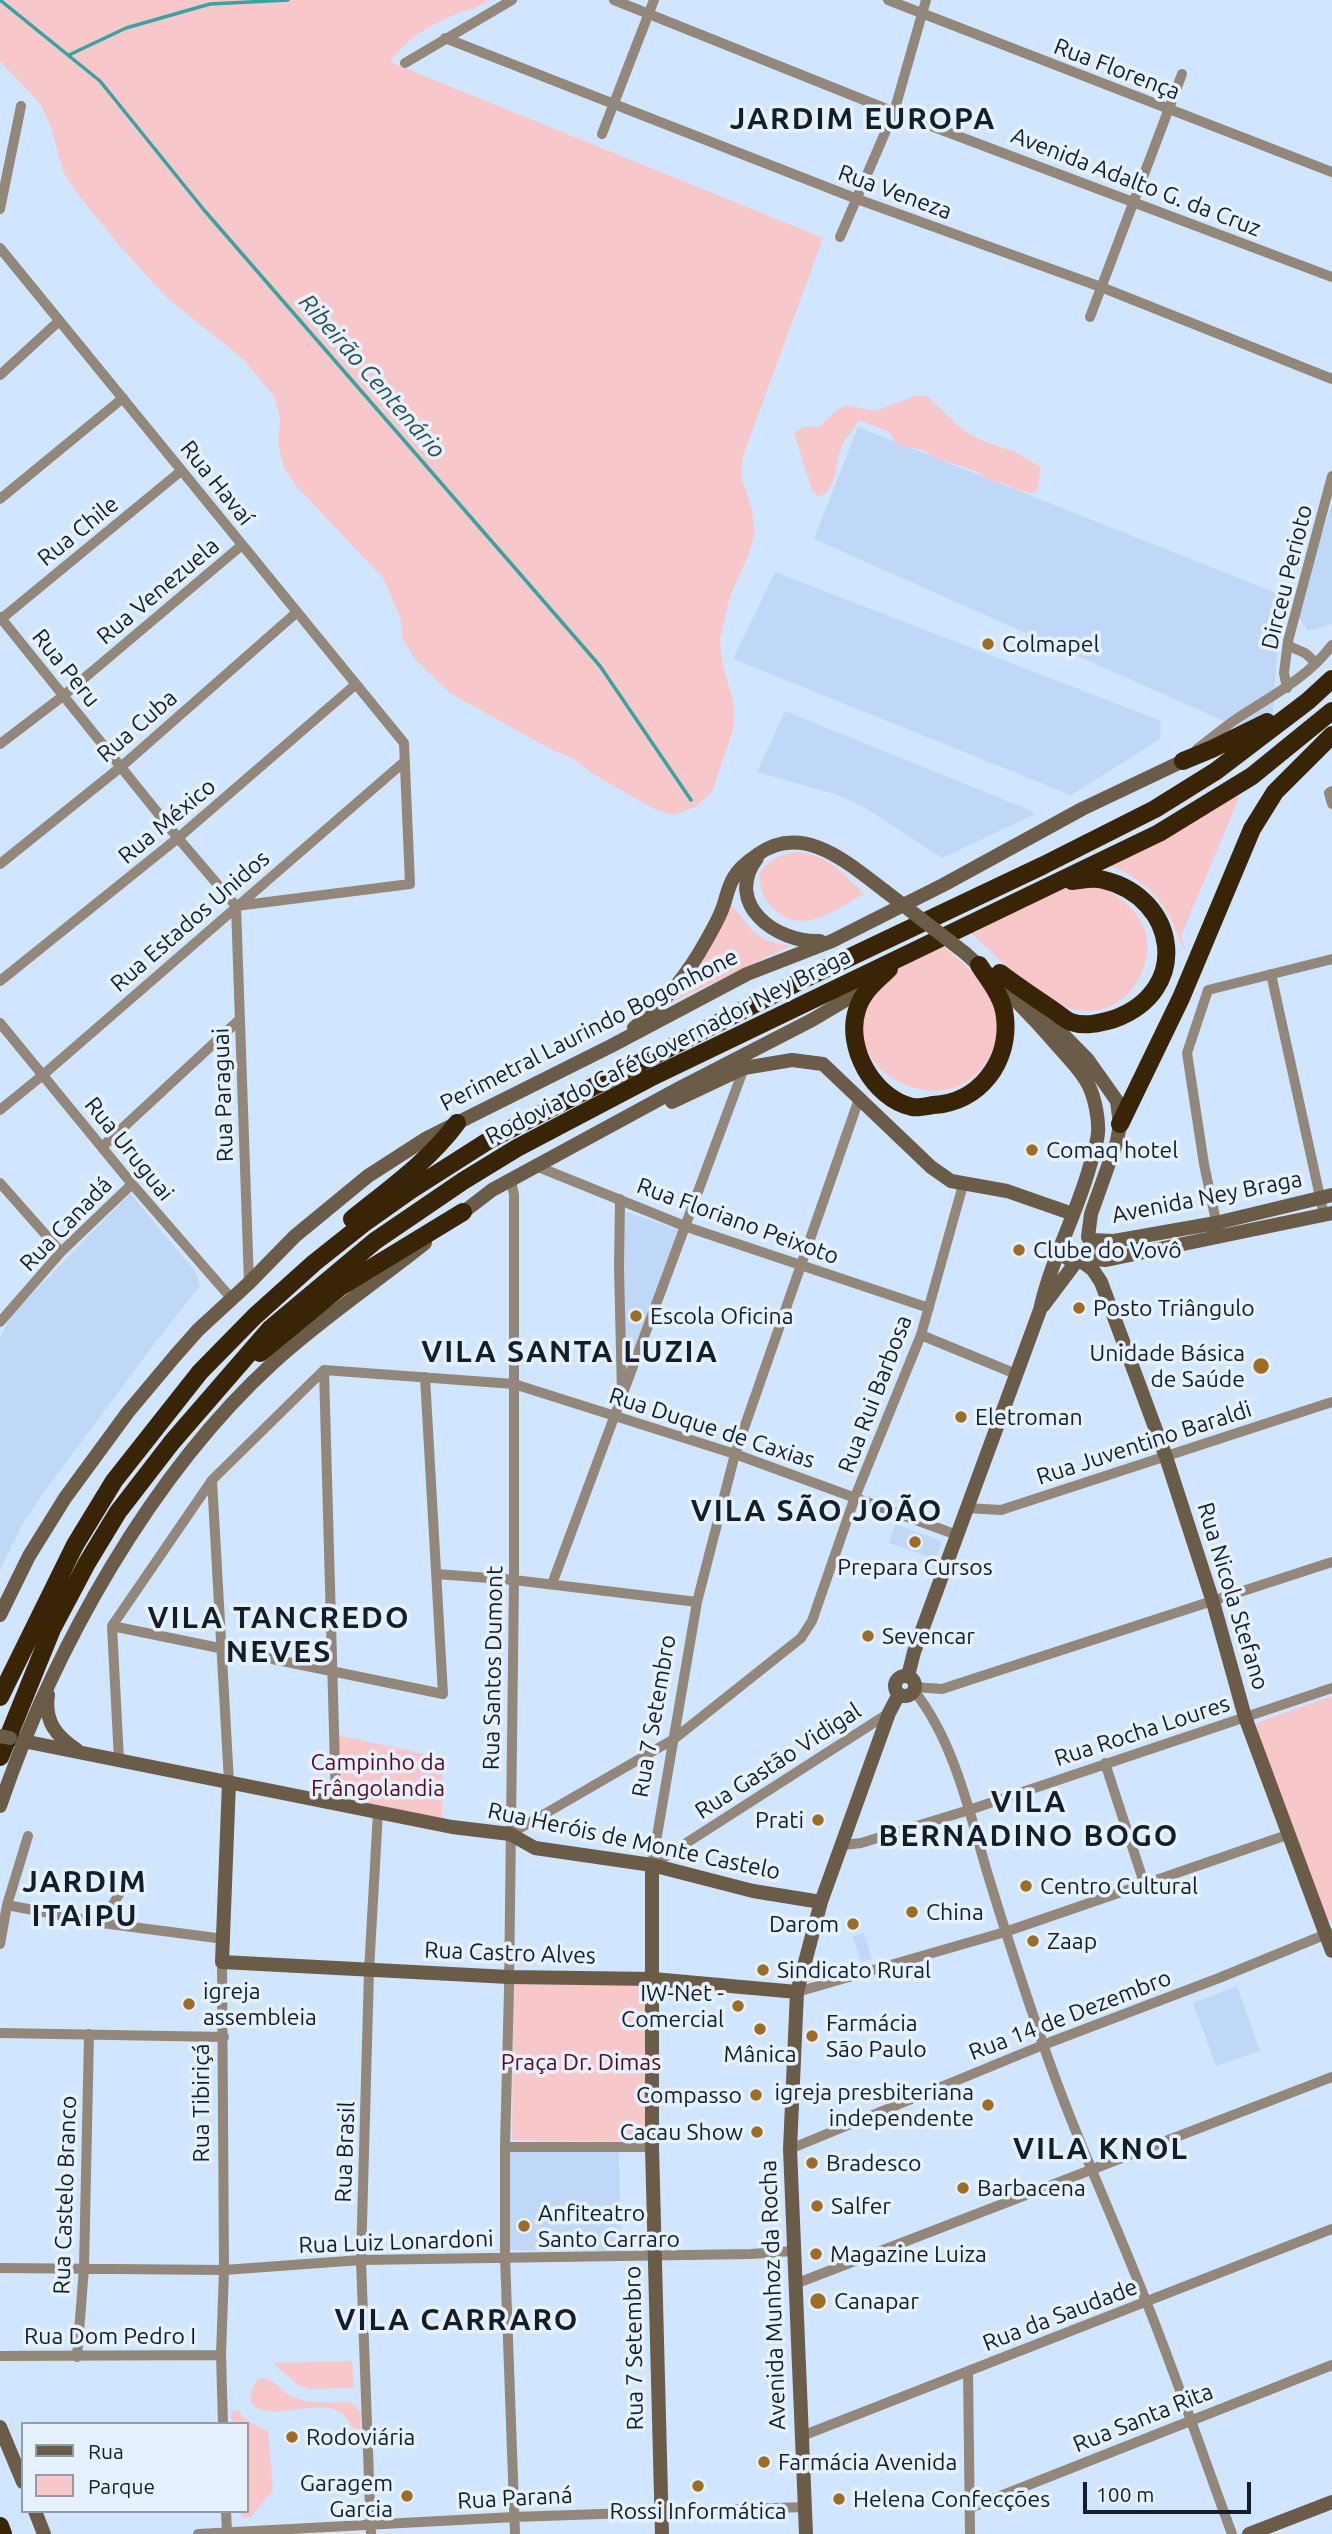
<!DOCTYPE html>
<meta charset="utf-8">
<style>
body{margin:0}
#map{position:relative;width:1332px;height:2534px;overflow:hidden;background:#d0e5ff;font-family:Ubuntu,sans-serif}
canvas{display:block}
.legend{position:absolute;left:21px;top:2422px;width:228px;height:91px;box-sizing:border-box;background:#e6f1fe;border:2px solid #929ca9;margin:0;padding:9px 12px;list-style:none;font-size:21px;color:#141d29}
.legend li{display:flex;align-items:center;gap:14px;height:35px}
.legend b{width:35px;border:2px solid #929ca9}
.scale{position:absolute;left:1083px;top:2482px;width:168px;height:32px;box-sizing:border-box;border:4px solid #141d29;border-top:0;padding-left:9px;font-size:21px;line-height:24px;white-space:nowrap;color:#141d29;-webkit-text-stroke:5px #e6f1fe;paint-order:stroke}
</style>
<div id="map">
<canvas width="1332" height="2534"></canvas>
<ul class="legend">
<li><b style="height:9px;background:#6b5c48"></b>Rua</li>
<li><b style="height:19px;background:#f8c7ca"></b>Parque</li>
</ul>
<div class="scale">100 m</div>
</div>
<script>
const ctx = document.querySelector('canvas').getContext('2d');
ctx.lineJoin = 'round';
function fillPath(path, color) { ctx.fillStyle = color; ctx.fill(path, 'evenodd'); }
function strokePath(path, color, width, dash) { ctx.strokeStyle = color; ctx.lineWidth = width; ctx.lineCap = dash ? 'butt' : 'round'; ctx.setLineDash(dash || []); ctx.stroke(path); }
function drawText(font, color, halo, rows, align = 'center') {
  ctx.font = font + ' Ubuntu,sans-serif'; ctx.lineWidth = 7; ctx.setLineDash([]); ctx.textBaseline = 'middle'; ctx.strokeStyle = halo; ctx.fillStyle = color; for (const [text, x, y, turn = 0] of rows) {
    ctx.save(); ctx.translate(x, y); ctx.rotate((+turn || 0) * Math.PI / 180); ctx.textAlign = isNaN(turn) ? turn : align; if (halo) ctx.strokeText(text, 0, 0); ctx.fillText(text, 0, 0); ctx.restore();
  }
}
fillPath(new Path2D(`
 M858,427L1281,595L1271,742L814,539Z
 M1332,504V624L1308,631L1296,613Z
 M775,572L1161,721L1160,739L1071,795L733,659Z
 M785,711L1029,810L1035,814L942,858L867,809L838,795L757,772Z
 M130,1193L196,1273L200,1286L158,1339L46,1489L22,1525L0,1570V1338L11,1316Z
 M623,1211L679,1230L626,1369L624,1263Z
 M895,1524L942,1541L936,1559L889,1543Z
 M864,1933L872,1959L861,1962L853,1936Z
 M1237,1986L1260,2051L1216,2066L1193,2003Z
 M508,2151L619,2152L621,2251L508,2250Z`), '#c0d8f7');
fillPath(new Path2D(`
 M0,0H489C479,8 470,9 459,13C431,24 407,38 390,62L823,238L743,456L741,476L752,510L755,533L749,554L730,596L720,640L722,662L734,705V727L712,792L695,807L674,815L652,808L592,773L574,759L552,750L450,693L415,659L403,639L400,616L383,578L297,487L284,468L278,444L280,418L274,396L242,358L167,298L119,245L76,192L63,172L51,127L41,105L0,61Z
 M926,395L963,430L983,441L1015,452L1041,467L1037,491L1031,493L1015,489L1006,484L991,481L975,471L933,457L923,450L901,446L894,441L890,432L859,420C854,430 845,438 841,448C835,464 838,489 819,497L812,490L794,433L803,427H819L837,410L847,405L875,411L915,396Z
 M1233,792L1239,798L1181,936L1186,951C1179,941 1177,932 1172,921C1159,894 1138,876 1110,866Z
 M798,852C830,856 842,873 864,894C838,908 805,935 777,912C764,901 759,890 759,873C771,859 779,854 798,852Z
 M1092,883C1112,892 1129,902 1141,921C1147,930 1148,943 1147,952C1143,992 1108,1021 1068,1008C1031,996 1000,959 971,933C1009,914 1049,887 1092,883Z
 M730,903L755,933L768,941L790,946L666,1005Z
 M939,943C970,967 1008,1001 995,1043C963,1142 814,1069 878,986C893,967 920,955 939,943Z
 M1332,1696V1920L1327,1921L1272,1781L1256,1723Z
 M337,1735L443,1758L442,1818L339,1798Z
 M514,1981L649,1983L648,2142L512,2140Z
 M352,2361L354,2388L310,2389L298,2385L273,2363Z
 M264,2378C275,2380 281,2391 291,2396C309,2405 331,2402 351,2402L361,2412L360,2441C354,2431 350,2420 341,2413C318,2396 271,2425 251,2403V2391L257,2380Z
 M231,2411H238C246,2421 254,2426 268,2430L273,2490L251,2517L244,2518L238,2511H247V2424H232Z`), '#f8c7ca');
strokePath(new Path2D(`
 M0,0L100,81L204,210L600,666L691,800
 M69,55L126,28L210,4L288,0`), '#33a6a4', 3.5);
strokePath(new Path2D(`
 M614,0L894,112L1332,277
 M888,0L1332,172
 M445,38L857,199L1101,287L1332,379
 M405,63L512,0
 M602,134L654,0
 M0,209L21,106
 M840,237L894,112L926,0
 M0,248L404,743L410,884L236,906
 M1090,317L1182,74
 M0,375L59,321
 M0,499L123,398
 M0,617L178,838L236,906
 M0,620L181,471
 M1288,641L1289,646L1305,653L1316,663
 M1287,688L1284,673L1288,641L1332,476
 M0,744L63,696L242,545
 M1197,749C1209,740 1220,731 1232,722C1267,698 1306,680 1332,645
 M1332,791L1329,793L1332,804
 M0,864L122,766L296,613
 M236,906L249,1283
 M1271,974L1324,1215
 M0,981L178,838L355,685
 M0,1023L132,1184L231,1298
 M0,1110L44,1074L404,762
 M102,1147L239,1020
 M536,1166L687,1227L929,1308
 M511,1180L514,1195V1580L509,1989L505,2147V2256L515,2534
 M0,1183L61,1252
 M620,1199L619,1267L622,1394
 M1217,1226L1204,1164L1187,1053L1208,990L1332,959
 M0,1322L61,1252L132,1184
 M921,1335L1016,1374
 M324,1370L514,1384L735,1454L957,1535
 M324,1370L336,1803
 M212,1480L229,1782
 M966,1508L1001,1510L1332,1402
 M437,1574L514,1580L697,1602
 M552,1584L744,1068
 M112,1626L443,1694L425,1377
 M915,1687L942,1689L1332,1562
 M914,1691C954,1740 970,1815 988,1875C1005,1931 1023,1986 1042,2041C1072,2130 1112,2214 1146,2301C1177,2378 1203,2456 1232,2534
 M119,1760L112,1626L212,1480L324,1370
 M1105,1763L1144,1883
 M510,1834L674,1739L801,1638L812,1621L855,1497L921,1335L963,1185
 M843,1845L861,1843L969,1810L1332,1688
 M652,1865L697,1602L735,1454L859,1099
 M652,1865L889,1713
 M7,1905L102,1923L224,1939
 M102,1923L125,1884
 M0,1944L7,1905L28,1836
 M222,1962L224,2270L221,2355L223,2424
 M797,1992L1005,1932L1290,1834
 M0,2033L224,2037
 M505,2147H652
 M790,2149L1043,2045L1219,1978L1329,1933
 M0,2268L224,2270L361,2260L751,2254L793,2251
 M795,2284L1332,2077
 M0,2356L221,2355
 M77,2357L84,2268L89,2034
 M968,2371L970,2534
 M802,2436L1332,2229
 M970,2508L1332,2365
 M226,2511L227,2534
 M198,2534L514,2517L805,2507
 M371,2534L361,2260L369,1971L378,1812`), '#928779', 10);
strokePath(new Path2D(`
 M757,858C723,904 776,943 820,941
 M1032,1003L1088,1060L1117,1101L1120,1124L1117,1141L1091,1214L1088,1237L1092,1245L1089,1255L1081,1261H1071L1063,1255L1061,1246
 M634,1028C663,1004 688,974 706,941C711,932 717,922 721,912C726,901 727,888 734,877C739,868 748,861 757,855C803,821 849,864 885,891
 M672,1102L744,1068L792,1060L823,1064L931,1167L951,1181L1007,1191L1073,1214
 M457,1217L492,1190L678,1089L812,1020L866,988
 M1091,1240L1114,1241L1216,1223L1332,1195
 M1086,1258L1106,1260L1332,1213
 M1081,1261L1093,1270L1101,1282L1166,1457L1213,1602L1245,1717L1332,1951
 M1043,1306L1076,1262
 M0,1615L29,1556L65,1498L128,1412L175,1356L198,1330L249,1283L295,1236L368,1176L427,1138L611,1046L747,974L832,941L945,884L1082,809L1183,761
 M895 1686a10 10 0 1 1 20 0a10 10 0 1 1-20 0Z
 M908,1676L914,1652L1040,1310C1051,1260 1075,1218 1089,1169C1092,1158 1097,1145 1098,1133C1099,1119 1095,1099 1089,1086C1083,1073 1072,1062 1063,1052C1033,1017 1000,983 965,953
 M48,1695C44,1721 56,1736 77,1750
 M18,1740L452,1827L510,1834L535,1848L652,1865L753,1891L821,1902
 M229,1782L222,1962L509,1977L653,1979L797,1992
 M0,1806C53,1650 151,1474 274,1362C321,1319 375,1283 425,1243
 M652,1865V2147L662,2534
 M0,2427L23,2482
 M35,2511L44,2534
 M806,2534L790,2149L797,1992L821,1902L889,1713L899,1694
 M1249,2534L1332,2502`), '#6b5c48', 14);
strokePath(new Path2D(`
 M1183,761L1212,749L1267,722
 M889,969C876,981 862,992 857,1010C845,1047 873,1098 912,1107C918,1108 927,1106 933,1105C979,1103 1010,1062 1005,1017C1003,997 990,982 979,965
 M1000,973C1017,986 1035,998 1053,1010C1059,1014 1065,1020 1071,1022C1085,1027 1100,1023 1114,1019C1192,991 1178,898 1104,880C1093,877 1082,880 1072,881
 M1120,1124L1181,998L1252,829L1275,792L1332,735
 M352,1219C389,1189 429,1161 457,1123
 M260,1353L340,1287L463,1212
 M0,1697L75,1545L114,1481L200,1372L255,1316L314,1263L363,1224L411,1190L491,1139L806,978L1042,866L1155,809L1216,771L1308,701L1332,679
 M0,1757L52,1629L87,1563L118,1512L172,1442L270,1329L375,1241L463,1181L517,1148L650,1078L1159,833L1252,776L1332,711
 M0,2526L3,2534`), '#392506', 18);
strokePath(new Path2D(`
 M885,891L965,953
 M0,1736L10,1738`), '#6b5c48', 14);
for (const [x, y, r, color] of [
 [988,644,7,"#9e6d21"],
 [1032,1150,7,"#9e6d21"],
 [1019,1250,7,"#9e6d21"],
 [1079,1308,7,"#9e6d21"],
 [636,1316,7,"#9e6d21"],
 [1261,1366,9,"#9e6d21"],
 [961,1417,7,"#9e6d21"],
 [915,1542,7,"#9e6d21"],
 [868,1636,7,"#9e6d21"],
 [818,1820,7,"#9e6d21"],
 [1026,1886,7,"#9e6d21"],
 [912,1912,7,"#9e6d21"],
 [853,1924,7,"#9e6d21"],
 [1033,1941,7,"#9e6d21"],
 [763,1970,7,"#9e6d21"],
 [189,2004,7,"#9e6d21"],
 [738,2006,7,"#9e6d21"],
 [760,2029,7,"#9e6d21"],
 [812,2036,7,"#9e6d21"],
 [756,2095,7,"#9e6d21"],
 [988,2105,7,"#9e6d21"],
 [757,2132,7,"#9e6d21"],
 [812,2163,7,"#9e6d21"],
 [963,2188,7,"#9e6d21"],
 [817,2206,7,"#9e6d21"],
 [524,2226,7,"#9e6d21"],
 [816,2254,7,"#9e6d21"],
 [818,2301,9,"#9e6d21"],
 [292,2437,7,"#9e6d21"],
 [764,2462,7,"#9e6d21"],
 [698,2486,7,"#9e6d21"],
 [407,2496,7,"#9e6d21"],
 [839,2499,7,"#9e6d21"]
]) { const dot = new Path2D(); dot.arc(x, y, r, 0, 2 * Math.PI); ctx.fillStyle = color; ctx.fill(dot); strokePath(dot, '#e6f1fe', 2.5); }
drawText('23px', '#141d29', '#e6f1fe', [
 ["Rua Florença",1117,69,21],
 ["Avenida Adalto G. da Cruz",1136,182,21],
 ["Rua Veneza",895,192,20],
 ["Rua Havaí",217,483,51],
 ["Rua Chile",78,531,-39],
 ["Dirceu Perioto",1287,577,-76],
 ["Rua Venezuela",158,591,-40],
 ["Rua Peru",66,668,51],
 ["Rua Cuba",137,726,-41],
 ["Rua México",167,821,-40],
 ["Rua Estados Unidos",190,921,-41],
 ["Perimetral Laurindo Bogonhone",589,1030,-27],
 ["Rodovia do Café Governador Ney Braga",668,1046,-27],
 ["Rua Paraguai",223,1095,-92],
 ["Rua Uruguai",129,1149,51],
 ["Avenida Ney Braga",1207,1197,-11],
 ["Rua Floriano Peixoto",738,1221,20],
 ["Rua Canadá",66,1224,-46],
 ["Rua Rui Barbosa",875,1394,-69],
 ["Rua Duque de Caxias",712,1428,18],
 ["Rua Juventino Baraldi",1144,1443,-18],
 ["Rua Nicola Stefano",1233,1596,73],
 ["Rua Santos Dumont",493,1668,-89],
 ["Rua 7 Setembro",654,1716,-80],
 ["Rua Rocha Loures",1142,1731,-18],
 ["Rua Gastão Vidigal",778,1761,-33],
 ["Rua Heróis de Monte Castelo",634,1841,12],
 ["Rua Castro Alves",510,1953,2],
 ["Rua 14 de Dezembro",1070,2015,-21],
 ["Rua Tibiriçá",201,2103,-90],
 ["Rua Brasil",345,2152,-88],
 ["Rua Castelo Branco",65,2195,-88],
 ["Rua Luiz Lonardoni",396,2242,-2],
 ["Avenida Munhoz da Rocha",773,2295,-92],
 ["Rua da Saudade",1060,2315,-21],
 ["Rua Dom Pedro I",110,2336],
 ["Rua 7 Setembro",634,2348,-91],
 ["Rua Santa Rita",1143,2418,-22],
 ["Rua Paraná",515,2498,-3]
]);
drawText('23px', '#141d29', '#e6f1fe', [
 ["Colmapel",1002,644],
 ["Comaq hotel",1046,1150],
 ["Clube do Vovô",1033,1250],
 ["Posto Triângulo",1093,1308],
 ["Escola Oficina",650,1316],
 ["Unidade Básica",1245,1353,"right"],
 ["de Saúde",1245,1379,"right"],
 ["Eletroman",975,1417],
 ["Prepara Cursos",915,1567,"center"],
 ["Sevencar",882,1636],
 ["Prati",804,1820,"right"],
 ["Centro Cultural",1040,1886],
 ["China",926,1912],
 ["Darom",839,1924,"right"],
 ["Zaap",1047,1941],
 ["Sindicato Rural",777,1970],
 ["igreja",203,1991],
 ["assembleia",203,2017],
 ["IW-Net -",724,1993,"right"],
 ["Comercial",724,2019,"right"],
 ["Farmácia",826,2023],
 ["São Paulo",826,2049],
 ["Mânica",760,2054,"center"],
 ["igreja presbiteriana",974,2092,"right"],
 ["independente",974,2118,"right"],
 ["Compasso",742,2095,"right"],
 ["Cacau Show",743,2132,"right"],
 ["Bradesco",826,2163],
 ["Barbacena",977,2188],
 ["Salfer",831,2206],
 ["Anfiteatro",538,2213],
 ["Santo Carraro",538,2239],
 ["Magazine Luiza",830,2254],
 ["Canapar",834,2301],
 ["Rodoviária",306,2437],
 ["Farmácia Avenida",778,2462],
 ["Garagem",393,2483,"right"],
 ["Garcia",393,2509,"right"],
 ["Helena Confecções",853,2499],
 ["Rossi Informática",698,2511,"center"]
], 'left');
drawText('23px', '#5d061e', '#e6f1fe', [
 ["Campinho da",378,1762],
 ["Frângolandia",378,1788],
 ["Praça Dr. Dimas",581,2062]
]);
drawText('italic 24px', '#2e4f4f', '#e6f1fe', [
 ["Ribeirão Centenário",372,376,49]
]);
ctx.letterSpacing = '2px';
drawText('bold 30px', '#141d29', '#e6f1fe', [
 ["JARDIM EUROPA",863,119],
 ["VILA SANTA LUZIA",570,1352],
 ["VILA SÃO JOÃO",817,1511],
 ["VILA TANCREDO",279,1618],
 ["NEVES",279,1652],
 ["VILA",1029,1802],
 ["BERNADINO BOGO",1029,1836],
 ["JARDIM",85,1882],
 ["ITAIPU",85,1916],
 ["VILA KNOL",1101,2149],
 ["VILA CARRARO",457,2320]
]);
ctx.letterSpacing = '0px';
</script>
